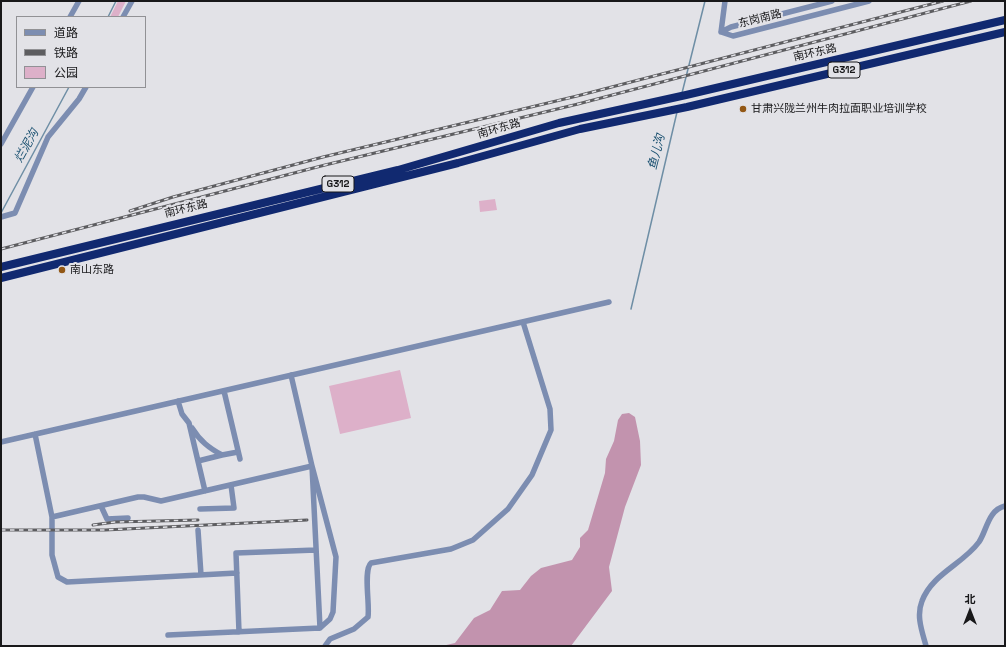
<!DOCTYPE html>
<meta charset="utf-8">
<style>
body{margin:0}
#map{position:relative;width:1006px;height:647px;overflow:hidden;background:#e2e2e7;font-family:"Space Grotesk","Noto Sans SC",sans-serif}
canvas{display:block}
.frame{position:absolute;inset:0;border:2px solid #18181a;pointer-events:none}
.legend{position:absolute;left:16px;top:16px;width:130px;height:72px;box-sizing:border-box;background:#e2e2e7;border:1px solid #919195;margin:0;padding:5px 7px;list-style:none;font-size:12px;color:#18181a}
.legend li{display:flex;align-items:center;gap:8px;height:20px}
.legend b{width:20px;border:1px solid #919195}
.north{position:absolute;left:950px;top:591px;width:40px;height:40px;-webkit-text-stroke:3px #e2e2e7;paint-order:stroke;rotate:0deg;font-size:11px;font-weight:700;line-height:16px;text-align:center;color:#18181a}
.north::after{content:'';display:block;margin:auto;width:14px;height:18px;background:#18181a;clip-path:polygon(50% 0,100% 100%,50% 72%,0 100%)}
</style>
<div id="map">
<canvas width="1006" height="647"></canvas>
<div class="frame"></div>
<ul class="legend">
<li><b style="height:5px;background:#7c8db1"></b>道路</li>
<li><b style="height:5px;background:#5d5d60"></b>铁路</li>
<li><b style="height:11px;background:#ddb0c9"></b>公园</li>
</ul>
<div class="north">北</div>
</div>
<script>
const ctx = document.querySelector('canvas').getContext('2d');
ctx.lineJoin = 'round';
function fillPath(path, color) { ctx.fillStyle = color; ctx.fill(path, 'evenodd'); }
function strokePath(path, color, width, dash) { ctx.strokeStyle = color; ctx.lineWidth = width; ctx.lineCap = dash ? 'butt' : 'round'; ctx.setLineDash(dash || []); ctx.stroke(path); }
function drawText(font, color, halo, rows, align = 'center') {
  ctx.font = font + ' "Space Grotesk","Noto Sans SC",sans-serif'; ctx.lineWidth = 4; ctx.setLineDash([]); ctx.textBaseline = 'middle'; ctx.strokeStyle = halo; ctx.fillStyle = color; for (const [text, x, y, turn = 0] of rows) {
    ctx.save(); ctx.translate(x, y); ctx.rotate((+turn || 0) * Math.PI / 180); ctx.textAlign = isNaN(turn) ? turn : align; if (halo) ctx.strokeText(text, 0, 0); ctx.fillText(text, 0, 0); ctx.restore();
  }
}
fillPath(new Path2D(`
 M118,1H126L118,17H110Z
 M495,199L497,210L480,212L479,201Z
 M400,370L411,418L340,434L329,386Z`), '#ddb0c9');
fillPath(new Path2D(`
 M629,413L635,417L640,441L641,465L625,507L609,567L612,591L571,646H442L455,643L474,618L490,610L502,591L520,590L531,576L541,568L572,560L580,547V538L588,530L605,473L606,459L614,441L618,420L622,414Z`), '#c293ae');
strokePath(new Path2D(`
 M108,17L116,1
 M682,93L705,1
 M1,213L69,87
 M631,309L677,112`), '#6e8ea5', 1.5);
strokePath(new Path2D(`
 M70,17L79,1
 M123,17L132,1
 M721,32L733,36L869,1
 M721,32L731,27L832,1
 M721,32L725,1
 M1,144L33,87
 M1,217L15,213L48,137L79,99L86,87
 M224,391L240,459
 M178,401L182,414L189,423L205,491
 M192,428C200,441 209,448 222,455L238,452
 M35,434L52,517V555L58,577L67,582L237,573
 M1,442L609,302
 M198,461L222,455
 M101,506L107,519L128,518
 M200,509L234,508L231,485
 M52,517L138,497H144L161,501L312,466L336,557L333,612L330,619L320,628L312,466L291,375
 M198,530L201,575
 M239,632L236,553L316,550
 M168,635L320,628
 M325,646L330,639L354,629L368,617C370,604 363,570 371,563L451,549L473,540L508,509L532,475L551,430L550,409L523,322
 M926,646C922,631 916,616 922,601C932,574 963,564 979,542C987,530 988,510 1005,506`), '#7c8db1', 5.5);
strokePath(new Path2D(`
 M1,267L398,170L559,123L686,95L1005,20
 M1,278L458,163L580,129L687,107L1005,32`), '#112970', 8);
const rail = new Path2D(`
 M130,211L173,197L323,157L577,96L943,1
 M1,249L325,165L578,104L971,1
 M93,525L115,522L198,520
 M1,530H105L307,520`);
strokePath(rail, '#5d5d60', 3);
strokePath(rail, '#e2e2e7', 1.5, [4.5]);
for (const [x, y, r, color] of [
 [743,109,4,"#925715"],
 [62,270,4,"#925715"]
]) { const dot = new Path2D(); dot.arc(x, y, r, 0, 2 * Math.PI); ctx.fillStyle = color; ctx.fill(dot); strokePath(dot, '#e2e2e7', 1.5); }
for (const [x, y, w] of [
 [844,70,32],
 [338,184,32]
]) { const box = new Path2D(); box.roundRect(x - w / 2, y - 8, w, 16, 3); ctx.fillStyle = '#e2e2e7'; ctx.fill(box); strokePath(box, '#18181a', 1); }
drawText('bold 10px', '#18181a', null, [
 ["G312",844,70],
 ["G312",338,184]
]);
drawText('11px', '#18181a', '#e2e2e7', [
 ["东岗南路",760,19,-14],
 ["南环东路",815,53,-13],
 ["南环东路",499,129,-16],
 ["南环东路",186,209,-14]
]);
drawText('11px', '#18181a', '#e2e2e7', [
 ["甘肃兴陇兰州牛肉拉面职业培训学校",751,109],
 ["南山东路",70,270]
], 'left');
drawText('italic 12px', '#1b5171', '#e2e2e7', [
 ["烂泥沟",27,146,-61],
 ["鱼儿沟",657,152,-76]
]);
</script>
